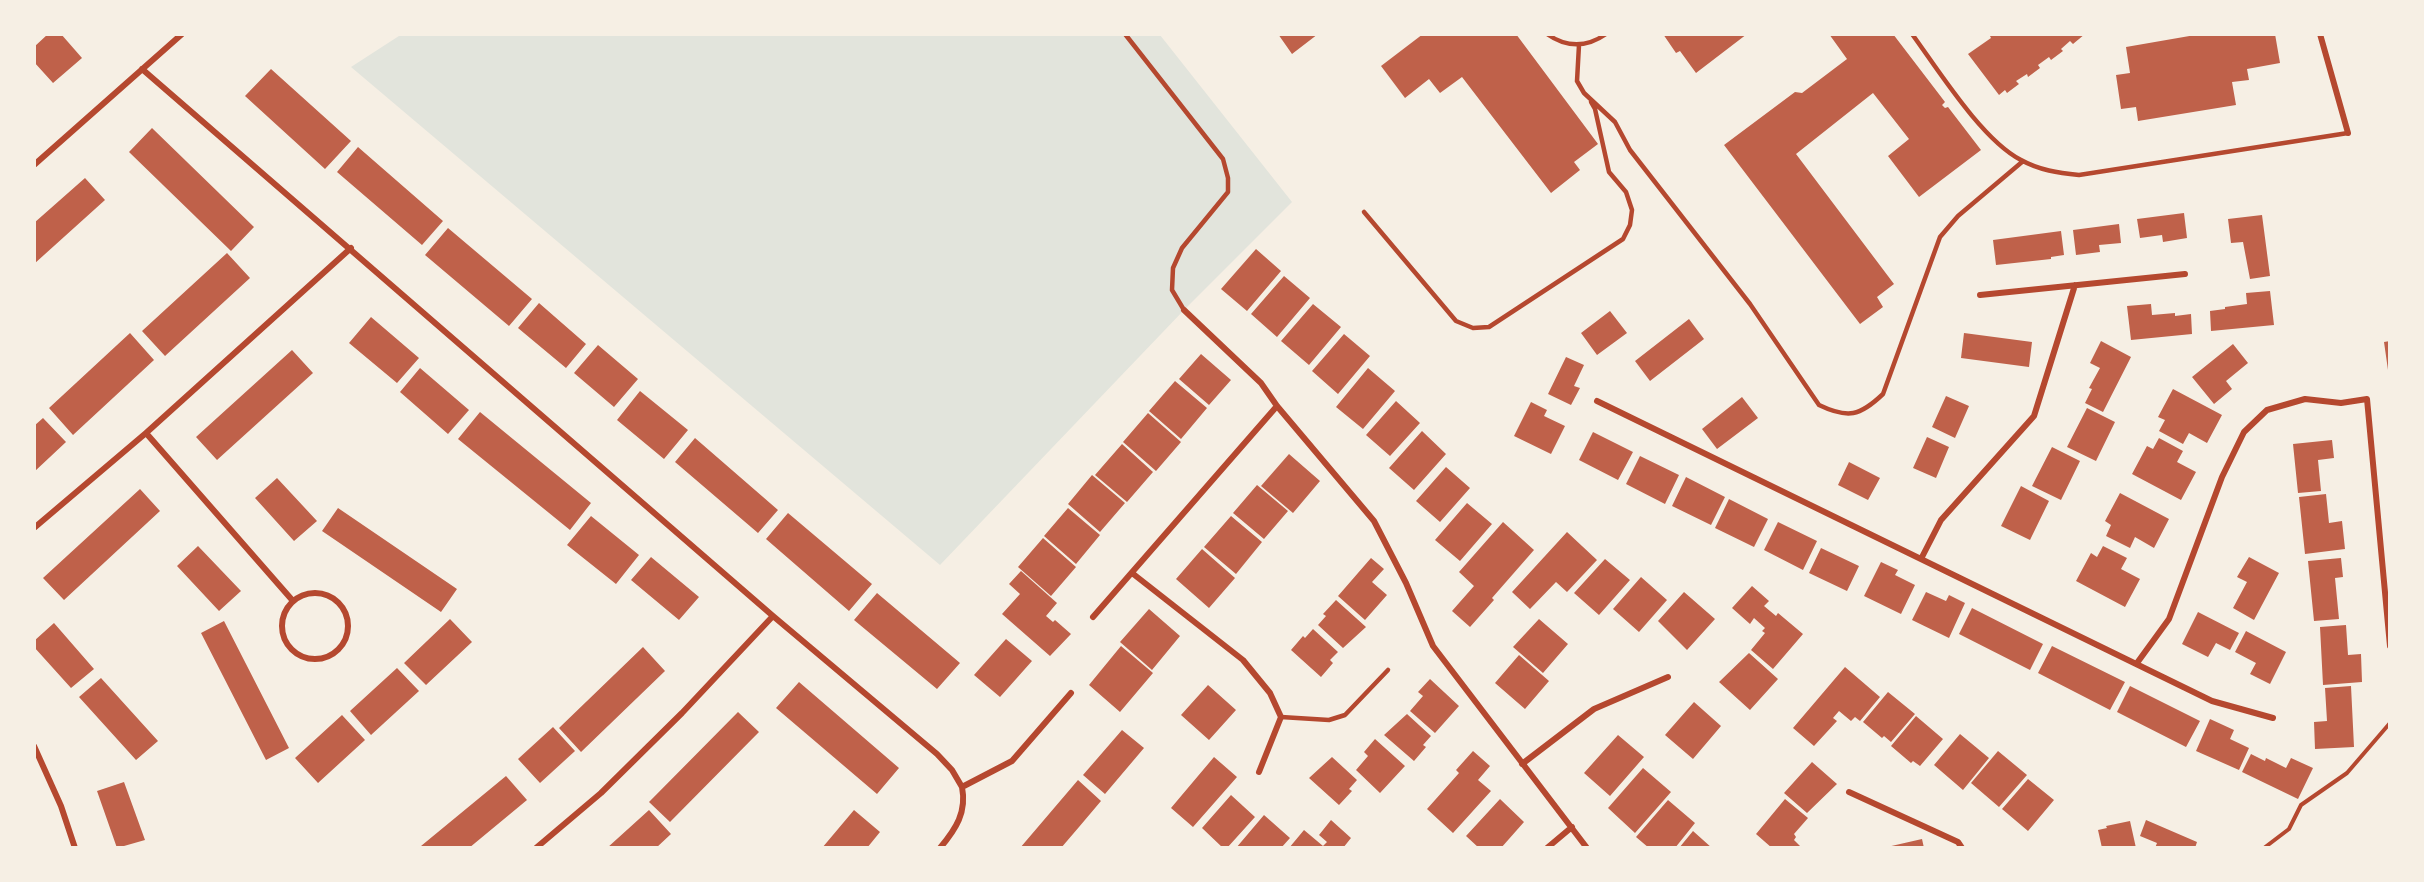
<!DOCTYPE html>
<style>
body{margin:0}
#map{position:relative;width:2424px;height:882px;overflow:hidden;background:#f6efe4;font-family:"Open Sans",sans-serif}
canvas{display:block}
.frame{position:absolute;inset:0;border:36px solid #f6efe4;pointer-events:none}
</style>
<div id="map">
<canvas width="2424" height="882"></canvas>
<div class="frame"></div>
</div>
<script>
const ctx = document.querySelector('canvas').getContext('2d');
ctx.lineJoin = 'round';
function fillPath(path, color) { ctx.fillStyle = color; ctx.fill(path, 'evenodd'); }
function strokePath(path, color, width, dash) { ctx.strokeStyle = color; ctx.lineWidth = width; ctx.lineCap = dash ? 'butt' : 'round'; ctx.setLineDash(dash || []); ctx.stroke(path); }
fillPath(new Path2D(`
 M402,34L1160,35L1292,202L1184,310L940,565L351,67Z`), '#e2e4dc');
fillPath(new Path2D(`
 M48,34H61L82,58L53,83L34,62V47Z
 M1278,34H1318L1292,54Z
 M1423,34H1516L1598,144L1574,162L1580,170L1551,193L1462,77L1440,93L1429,79L1405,98L1381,66Z
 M1663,34H1747L1696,73L1680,51L1676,53Z
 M1829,34H1893L1945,102L1942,105L1945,108L1948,107L1981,150L1919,197L1888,156L1909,139L1873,93L1796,154L1894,284L1877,297L1883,307L1860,324L1724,145L1795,92L1802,93L1847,59Z
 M1989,34H2085L2073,44L2070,41L2061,49L2063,51L2051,60L2049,57L2038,65L2040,68L2028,77L2027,74L2016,81L2019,84L2007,93L2005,90L1999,95L1968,54L1991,38Z
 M2201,34H2275L2280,63L2247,69L2249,80L2232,82L2236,105L2138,121L2136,107L2121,109L2116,75L2130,73L2126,47Z
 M271,69L351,141L325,169L245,96Z
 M152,128L254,227L231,251L129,152Z
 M358,147L443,221L422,245L337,172Z
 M85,178L105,200L34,264V223Z
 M2184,213L2187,238L2163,242L2162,235L2140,238L2137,219Z
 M2262,215L2270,276L2250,279L2243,242L2231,243L2228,219Z
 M2119,224L2121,243L2099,245L2100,252L2076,255L2073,230Z
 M448,228L532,299L509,326L425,255Z
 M2061,231L2064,255L2051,257V259L1996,265L1993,240Z
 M1256,249L1281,271L1247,311L1221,289Z
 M227,253L250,278L165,356L142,331Z
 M1284,276L1310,298L1277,337L1251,314Z
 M2270,291L2274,325L2211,331L2210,311L2225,309V307L2247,304L2246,293Z
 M539,303L586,344L566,368L518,328Z
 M1313,304L1341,327L1309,365L1281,341Z
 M2151,304L2152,315L2175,313V316L2191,314L2192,334L2131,340L2127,306Z
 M1610,311L1627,333L1597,355L1581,333Z
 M371,317L419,358L397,383L349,343Z
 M1689,319L1704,339L1650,381L1635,361Z
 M130,333L154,360L73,435L49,408Z
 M1964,333L2032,342L2029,367L1961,358Z
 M1344,334L1370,356L1338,394L1312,371Z
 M2101,341L2131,357L2103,412L2085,403L2092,389L2089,388L2100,368L2090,363Z
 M2390,341V370H2388L2384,342Z
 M2233,344L2248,363L2226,381L2232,389L2214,404L2192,377Z
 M598,345L638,379L614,407L574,373Z
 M292,350L313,373L217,460L196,437Z
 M1201,354L1231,380L1209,405L1179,379Z
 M1566,357L1584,365L1574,386L1580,388L1571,405L1548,394Z
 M420,368L469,410L448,434L400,392Z
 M1368,368L1395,391L1363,429L1336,407Z
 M1175,381L1207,408L1181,439L1149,411Z
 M2173,389L2222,415L2207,443L2189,433L2183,444L2159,431L2165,420L2158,417Z
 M640,391L688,430L664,459L617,420Z
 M1946,396L1969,406L1955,438L1932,427Z
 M1742,397L1758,418L1717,449L1702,429Z
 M1396,401L1420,423L1390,456L1366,435Z
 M1531,402L1547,410L1544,416L1565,426L1551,454L1514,436Z
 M2087,408L2115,422L2096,461L2067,447Z
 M480,412L591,503L570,530L458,439Z
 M1148,413L1181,442L1156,471L1123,442Z
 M43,418L66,442L34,472V426Z
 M1422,431L1446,454L1414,490L1389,468Z
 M1593,432L1633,452L1618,480L1579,460Z
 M1927,437L1949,447L1936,478L1913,468Z
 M695,438L778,510L758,533L675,462Z
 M2159,438L2183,451L2177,462L2196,472L2181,500L2132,474L2147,446L2153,449Z
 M2332,440L2334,458L2318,460L2321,491L2298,493L2293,444Z
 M1122,444L1153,472L1127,502L1095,475Z
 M2052,447L2080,461L2061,500L2032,486Z
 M1289,454L1320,481L1293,513L1261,486Z
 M1640,456L1679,475L1665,504L1626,484Z
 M1849,462L1880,478L1868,500L1838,485Z
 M1446,467L1470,488L1440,522L1416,501Z
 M1092,475L1125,503L1100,532L1068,504Z
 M1686,477L1725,497L1711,525L1672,506Z
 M277,478L317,521L294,541L255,498Z
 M1257,485L1288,511L1264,539L1233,513Z
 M2021,486L2049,501L2030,540L2001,526Z
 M140,489L160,511L64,600L43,578Z
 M2120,493L2169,519L2154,548L2135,537L2130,548L2106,536L2111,525L2105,521Z
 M2326,494L2329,523L2342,521L2345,549L2305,554L2299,497Z
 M1729,499L1768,519L1754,547L1715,528Z
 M1467,503L1492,524L1460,561L1435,540Z
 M338,508L457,589L441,612L322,531Z
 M1068,508L1100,535L1076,564L1044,536Z
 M788,513L872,584L849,611L766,539Z
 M591,516L639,555L616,584L567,545Z
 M1231,516L1262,542L1236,574L1204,547Z
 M1503,522L1534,550L1492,598L1494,600L1470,627L1452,611L1474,586L1459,572Z
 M1778,522L1817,541L1803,570L1764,550Z
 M1567,532L1597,560L1567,592L1556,582L1530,609L1512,592Z
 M1043,538L1076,567L1051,596L1018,567Z
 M198,546L241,591L219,611L177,566Z
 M2103,546L2127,558L2121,569L2140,579L2125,607L2076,581L2091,553L2097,557Z
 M1821,548L1859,566L1847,591L1809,573Z
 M1202,549L1235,578L1209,608L1176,579Z
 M651,557L699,597L679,620L631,580Z
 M2249,557L2279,573L2254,620L2233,608L2247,582L2237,577Z
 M1371,558L1384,569L1372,582L1387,595L1365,620L1338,596Z
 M2341,558L2343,577L2335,578L2339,619L2314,621L2308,561Z
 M1605,559L1630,580L1599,615L1574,593Z
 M1881,562L1898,570L1895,575L1915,585L1901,614L1864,596Z
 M1021,571L1057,603L1046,616L1053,622L1055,620L1071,634L1050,656L1002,614L1020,594L1009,584Z
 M1641,577L1667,600L1639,632L1613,609Z
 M1752,586L1769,601L1764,606L1776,616L1778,613L1803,634L1773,669L1751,650L1765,633L1762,631L1765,628L1754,618L1750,624L1732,608Z
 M1684,592L1715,619L1687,650L1658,621Z
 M1926,592L1946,601L1949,595L1965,603L1949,638L1912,620Z
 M877,593L960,663L937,689L854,620Z
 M1336,600L1366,627L1343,648L1318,625L1326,616L1323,614Z
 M1972,608L2043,644L2030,670L1959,634Z
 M1149,609L1180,636L1152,670L1120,642Z
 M2198,612L2239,633L2230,650L2216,643L2208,657L2182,644Z
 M450,619L472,642L426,685L404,663Z
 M1539,619L1568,644L1543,673L1513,647Z
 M224,621L289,748L266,760L201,633Z
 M54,623L94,669L71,688L34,647V641Z
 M2346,625L2348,655L2361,654L2362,682L2323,685L2320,627Z
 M1313,629L1338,652L1330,660L1333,663L1321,677L1291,650L1303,636L1305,638Z
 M2246,631L2286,652L2270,684L2250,674L2256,663L2235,652Z
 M1006,639L1032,661L1000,697L974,675Z
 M1121,646L1153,673L1120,712L1089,685Z
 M2052,646L2125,682L2110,710L2038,673Z
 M643,647L665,671L581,752L559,728Z
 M1749,653L1778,679L1750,710L1719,682Z
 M1519,655L1549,681L1525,709L1495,683Z
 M1845,667L1880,697L1860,721L1855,717L1851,721L1839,711L1833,718L1837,721L1814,746L1793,728Z
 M397,668L419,691L371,735L350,711Z
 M101,678L158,741L136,760L79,697Z
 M1430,679L1459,706L1435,733L1410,711L1423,696L1418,692Z
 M799,682L899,768L877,794L776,708Z
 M1208,685L1236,710L1209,740L1181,715Z
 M2130,686L2200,721L2186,747L2117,712Z
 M2351,686L2354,747L2315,749L2314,722L2327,721L2325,688Z
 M1888,692L1915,714L1891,742L1884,736L1882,738L1863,722Z
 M1694,702L1721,726L1693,759L1665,735Z
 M738,712L759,732L670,822L649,802Z
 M1407,714L1431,736L1423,745L1426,747L1414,761L1384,735Z
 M342,715L365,740L318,783L295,758Z
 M1916,716L1943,739L1920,766L1913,761L1911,763L1891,746Z
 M2210,719L2234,730L2230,739L2249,748L2239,770L2196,751Z
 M553,727L575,751L540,783L518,759Z
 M1122,730L1144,748L1105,794L1083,775Z
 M1960,734L1989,758L1963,790L1934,765Z
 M1618,735L1644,757L1610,796L1584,773Z
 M1375,739L1405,766L1380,793L1356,770L1368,756L1364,752Z
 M1473,751L1490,766L1478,780L1491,791L1453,833L1427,809L1459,773L1456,770Z
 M1998,751L2027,775L1999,807L1971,783Z
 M2251,754L2265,761L2266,758L2286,768L2291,758L2313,768L2298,799L2242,772Z
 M1214,757L1237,777L1193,827L1171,808Z
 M1332,757L1357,780L1349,789L1352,791L1339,805L1309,778Z
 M1812,762L1837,784L1807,813L1784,793Z
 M1643,768L1671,792L1635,833L1608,808Z
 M506,776L527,800L469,848H422L421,846Z
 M2028,779L2054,800L2028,831L2002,809Z
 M1078,780L1101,801L1079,827L1061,848H1020Z
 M124,782L145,840L117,848L97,791Z
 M1231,795L1255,817L1227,848H1223L1202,828Z
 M1500,799L1524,822L1501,848H1479L1466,836Z
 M1785,799L1808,818L1794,834L1796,837L1794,840L1802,848H1772L1756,834Z
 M1668,800L1695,823L1675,848H1649L1636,837Z
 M649,810L671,834L656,848H607Z
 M854,810L880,832L867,848H822Z
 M1264,815L1290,838L1281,848H1236Z
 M1331,820L1351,838L1343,848H1289L1304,830L1323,846L1327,842L1319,835Z
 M2146,820L2197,842L2195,848H2155L2157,843L2140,836Z
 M2130,821L2136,848H2102L2098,830L2107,828L2106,826Z
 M1693,831L1712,848H1679Z
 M1922,839L1924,848H1887V847Z`), '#bf614a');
strokePath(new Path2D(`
 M2264,848L2289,829L2301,805L2347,773L2390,723`), '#b5482f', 4);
strokePath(new Path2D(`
 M1125,34L1223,159L1228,178V192L1182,248L1173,268L1172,290L1184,310
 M1547,34C1567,48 1586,48 1606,34
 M1912,34C1939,71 1982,140 2021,160C2039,170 2058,173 2079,175L2348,133
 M1579,45L1577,81L1584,93L1615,122L1630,150L1750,304L1819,405C1848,419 1860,416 1883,394L1940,237L1958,216L2022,162
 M1364,212L1456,321L1473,328L1489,327L1623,239L1630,225L1632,210L1626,192L1609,172L1595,109L1591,102
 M1281,717L1329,720L1345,715L1388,670`), '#b5482f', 4.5);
strokePath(new Path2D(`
 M2320,34L2348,133
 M142,69L773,616L937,754L952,770L962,787
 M34,165L182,34
 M1980,295L2185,274
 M1184,310L1261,383L1277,406L1374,521L1406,583L1433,646L1587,848
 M1597,401L2212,701L2273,718
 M146,433L293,601
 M34,528L146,433L351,248
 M1921,559L1941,520L2034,416L2075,285
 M1132,573L1243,660L1270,693L1281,717L1259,772
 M282 626a33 33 0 1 1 66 0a33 33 0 1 1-66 0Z
 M1093,617L1277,406
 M2137,663L2169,619L2222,477L2244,432L2267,410L2305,399L2341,403L2367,399L2390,646
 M34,746L61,806L75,848
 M1522,764L1594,709L1668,677
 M1849,792L1958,842L1962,848
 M536,848L601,793L682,713L773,616
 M940,848C956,829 967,812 962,787L1012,761L1071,693
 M1547,848L1572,827`), '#b5482f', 6);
</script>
